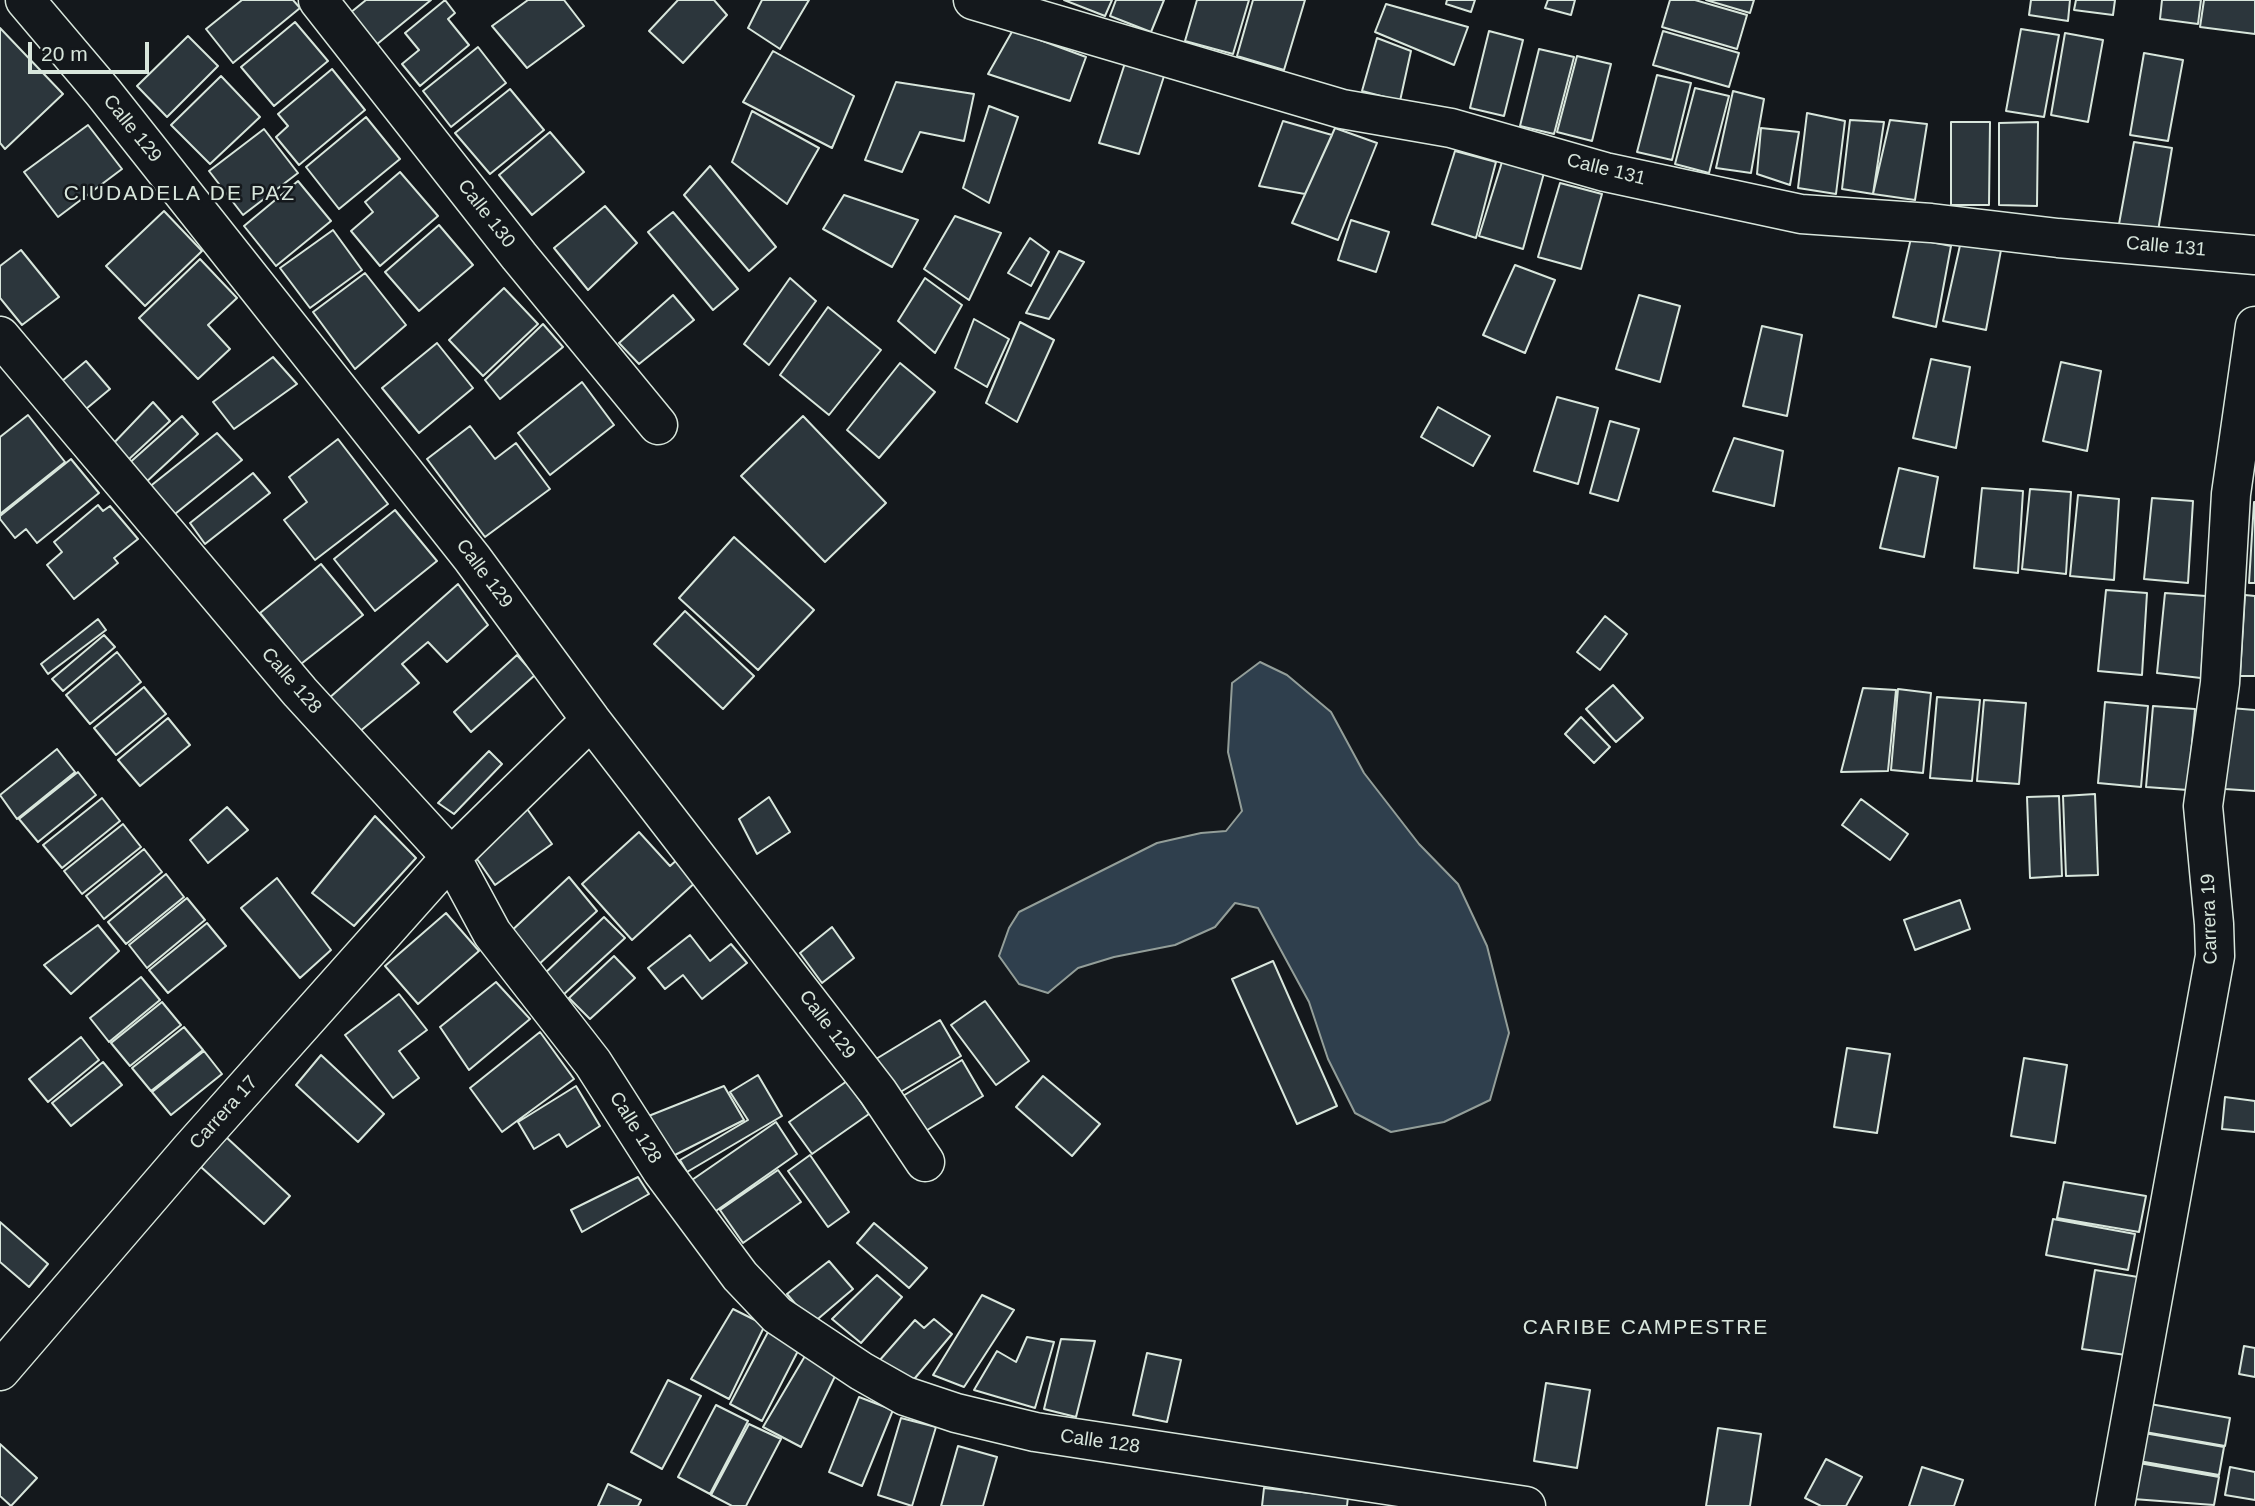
<!DOCTYPE html>
<style>
body{margin:0}
#map{position:relative;width:2255px;height:1506px;overflow:hidden;background:#14181c;font-family:Helvetica,sans-serif}
canvas{display:block}
.scale{position:absolute;left:28px;top:42px;width:121px;height:32px;box-sizing:border-box;border:4px solid #d8e6dc;border-top:0;padding-left:9px;font-size:21px;line-height:24px;white-space:nowrap;color:#d8e6dc;-webkit-text-stroke:5px #14181c;paint-order:stroke}
</style>
<div id="map">
<canvas width="2255" height="1506"></canvas>
<div class="scale">20 m</div>
</div>
<script>
const ctx = document.querySelector('canvas').getContext('2d');
ctx.lineJoin = 'round';
function fillPath(path, color) { ctx.fillStyle = color; ctx.fill(path, 'evenodd'); }
function strokePath(path, color, width, dash) { ctx.strokeStyle = color; ctx.lineWidth = width; ctx.lineCap = dash ? 'butt' : 'round'; ctx.setLineDash(dash || []); ctx.stroke(path); }
function drawText(font, color, halo, rows, align = 'center') {
  ctx.font = font + ' Helvetica,sans-serif'; ctx.lineWidth = 5; ctx.setLineDash([]); ctx.textBaseline = 'middle'; ctx.strokeStyle = halo; ctx.fillStyle = color; for (const [text, x, y, turn = 0] of rows) {
    ctx.save(); ctx.translate(x, y); ctx.rotate((+turn || 0) * Math.PI / 180); ctx.textAlign = isNaN(turn) ? turn : align; if (halo) ctx.strokeText(text, 0, 0); ctx.fillText(text, 0, 0); ctx.restore();
  }
}
const water = new Path2D(`
 M1260,662L1287,675L1331,712L1364,773L1419,844L1458,884L1487,946L1509,1033L1490,1100L1444,1122L1391,1132L1355,1113L1328,1059L1309,1002L1258,908L1235,903L1215,927L1175,945L1114,957L1078,968L1048,993L1019,984L999,956L1009,928L1019,912L1157,843L1201,833L1226,831L1242,811L1228,752L1232,683Z`);
fillPath(water, '#2f3f4d');
strokePath(water, '#939e99', 2);
const building = new Path2D(`
 M242,0H293L300,8L233,63L206,29Z
 M366,0H431L376,45L350,13Z
 M445,0L455,13L448,19L469,45L420,86L402,64L419,50L405,33Z
 M528,0H564L584,26L527,68L492,26Z
 M678,0H714L727,15L683,63L649,31Z
 M762,0H809L780,49L748,28Z
 M1064,0H1112L1105,16Z
 M1116,0H1164L1151,32L1110,16Z
 M1197,0H1249L1233,54L1185,41Z
 M1253,0H1305L1284,70L1237,56Z
 M1447,0H1475L1471,12L1446,4Z
 M1548,0H1575L1571,15L1545,8Z
 M1670,0H1695L1747,15L1737,49L1662,27Z
 M1706,0H1754L1750,13Z
 M2031,0H2070L2068,21L2029,15Z
 M2076,0H2115L2113,15L2074,10Z
 M2162,0H2201L2198,24L2160,19Z
 M2204,0H2255V34L2200,27Z
 M1386,4L1468,27L1454,65L1375,32Z
 M295,22L328,61L274,106L241,67Z
 M0,28L63,94L5,149L0,143Z
 M2021,29L2059,35L2044,117L2006,111Z
 M1013,30L1086,57L1070,101L988,74Z
 M1489,31L1523,40L1504,116L1470,108Z
 M1663,31L1739,53L1729,87L1653,65Z
 M2065,33L2103,40L2088,122L2051,115Z
 M188,36L218,66L167,117L137,86Z
 M1377,38L1411,51L1400,101L1362,91Z
 M478,47L506,83L451,127L423,91Z
 M1539,49L1574,57L1554,134L1520,126Z
 M773,51L854,96L832,148L743,102Z
 M2144,53L2183,60L2168,141L2130,135Z
 M1577,56L1611,64L1592,141L1557,132Z
 M1126,60L1165,73L1139,154L1099,143Z
 M332,69L365,110L299,165L276,137L288,126L278,114Z
 M1657,75L1691,83L1672,160L1637,152Z
 M221,76L260,117L210,164L171,125Z
 M896,82L974,94L964,141L920,132L902,172L865,160Z
 M1695,88L1729,96L1709,173L1675,164Z
 M510,89L544,130L490,174L455,133Z
 M1733,91L1764,99L1751,173L1716,168Z
 M989,106L1018,117L989,203L963,188Z
 M752,111L819,148L787,204L732,162Z
 M1807,113L1845,121L1836,194L1798,188Z
 M366,117L400,159L339,209L306,167Z
 M1850,120L1884,122L1873,194L1842,189Z
 M1890,120L1927,124L1915,200L1873,194Z
 M1283,121L1332,135L1305,194L1259,186Z
 M1951,122H1990L1989,205H1951Z
 M2038,122L2037,206L1999,205V123Z
 M88,125L122,169L58,217L24,172Z
 M1335,128L1377,143L1338,240L1292,223Z
 M1761,128L1799,132L1790,185L1757,174Z
 M264,129L298,173L243,215L209,171Z
 M550,132L584,172L532,215L499,175Z
 M2134,142L2172,148L2158,231L2119,224Z
 M1455,151L1496,162L1476,238L1432,224Z
 M1502,162L1544,173L1523,249L1479,236Z
 M710,166L776,247L749,271L684,195Z
 M400,172L438,216L380,266L351,231L373,212L365,202Z
 M298,181L331,221L276,266L244,226Z
 M1560,183L1602,194L1581,269L1538,257Z
 M844,195L918,220L892,267L823,229Z
 M605,206L637,243L588,290L554,248Z
 M164,211L202,251L145,306L106,266Z
 M673,212L738,289L713,310L648,232Z
 M955,216L1001,233L969,300L924,269Z
 M1351,220L1389,232L1376,272L1338,260Z
 M439,225L473,265L419,311L385,272Z
 M333,230L362,270L310,308L280,268Z
 M1030,238L1049,252L1031,286L1008,273Z
 M1911,238L1951,246L1936,327L1893,317Z
 M1961,241L2001,250L1986,330L1943,321Z
 M21,250L59,297L22,325L0,298V266Z
 M1059,251L1084,262L1049,319L1026,313Z
 M200,259L237,298L208,325L230,349L198,379L139,318Z
 M1515,265L1555,280L1525,353L1483,335Z
 M365,273L406,325L355,369L313,312Z
 M790,278L816,301L769,365L744,344Z
 M925,278L962,305L935,353L898,321Z
 M504,288L538,324L483,376L449,340Z
 M673,295L694,320L639,364L619,343Z
 M1639,295L1680,306L1660,382L1616,369Z
 M828,307L881,350L829,415L780,375Z
 M974,319L1009,339L987,387L955,368Z
 M1020,322L1054,340L1017,422L986,403Z
 M543,324L563,347L500,399L485,380Z
 M1762,326L1802,335L1787,416L1743,406Z
 M437,343L473,388L419,433L382,388Z
 M273,357L297,384L234,429L213,402Z
 M1931,359L1970,367L1956,448L1913,438Z
 M86,361L110,389L80,414L56,386Z
 M2061,362L2101,371L2087,451L2043,441Z
 M900,363L935,392L879,458L847,430Z
 M582,382L614,425L550,475L518,433Z
 M1557,397L1598,408L1578,484L1534,471Z
 M153,402L170,421L127,461L110,447Z
 M1438,407L1490,436L1473,466L1421,437Z
 M28,415L65,462L0,514V437Z
 M182,416L198,434L143,485L126,466Z
 M803,416L886,503L825,562L741,476Z
 M1610,421L1639,429L1618,501L1590,493Z
 M470,426L495,459L516,443L550,489L485,537L427,459Z
 M217,433L242,460L170,518L148,488Z
 M1734,438L1783,451L1774,506L1713,491Z
 M338,439L388,504L315,560L284,520L307,502L289,477Z
 M71,459L99,493L37,543L26,529L15,538L0,519V516Z
 M1899,468L1938,477L1924,557L1880,548Z
 M253,473L270,493L205,544L190,523Z
 M1982,488L2023,491L2018,573L1974,568Z
 M2030,489L2071,492L2066,574L2022,569Z
 M2078,495L2119,499L2114,580L2070,576Z
 M2152,498L2193,501L2188,583L2144,579Z
 M2254,502H2255V583H2249Z
 M98,505L103,511L110,506L138,539L114,558L118,563L74,599L47,565L62,552L54,542Z
 M395,510L437,561L375,611L334,559Z
 M734,537L814,610L758,670L679,598Z
 M321,564L363,615L301,664L260,613Z
 M458,584L488,625L447,662L428,642L402,664L419,683L359,732L328,699Z
 M2106,590L2147,593L2142,675L2098,671Z
 M2165,593L2206,596L2201,678L2157,673Z
 M2245,595L2255,596V676H2240Z
 M685,611L754,676L723,709L654,644Z
 M1605,616L1627,634L1600,670L1577,652Z
 M98,619L106,630L48,674L41,664Z
 M104,635L115,647L63,691L52,679Z
 M117,652L141,682L90,724L66,695Z
 M517,655L535,675L471,732L454,712Z
 M1613,685L1643,718L1616,742L1586,709Z
 M144,687L166,714L116,755L94,728Z
 M1863,688L1896,690L1888,771L1841,772Z
 M1898,689L1931,693L1923,773L1891,770Z
 M1937,697L1980,700L1972,781L1930,778Z
 M1984,700L2026,703L2019,784L1977,781Z
 M2105,702L2148,706L2141,787L2098,783Z
 M2153,706L2195,709L2188,790L2146,787Z
 M2230,708L2255,710V791L2225,789Z
 M1581,717L1610,747L1594,763L1565,734Z
 M168,718L190,745L140,786L118,760Z
 M57,749L75,772L17,819L0,795Z
 M489,751L502,764L454,814L438,803Z
 M78,772L96,795L38,842L19,819Z
 M2095,794L2098,875L2066,876L2063,796Z
 M2059,796L2062,876L2030,878L2027,797Z
 M769,797L790,832L757,854L739,819Z
 M102,798L120,821L62,868L43,845Z
 M1861,799L1908,834L1890,860L1842,825Z
 M525,806L552,844L495,885L475,856Z
 M227,807L248,830L208,863L190,840Z
 M375,816L416,858L354,926L312,893Z
 M123,824L141,847L82,894L64,871Z
 M639,832L670,866L679,858L698,880L632,940L582,884Z
 M144,849L162,872L104,919L86,896Z
 M166,874L184,897L126,944L108,922Z
 M569,877L597,911L537,966L507,935Z
 M277,878L331,950L300,978L241,908Z
 M187,898L205,920L147,968L129,945Z
 M1960,900L1970,929L1915,950L1904,920Z
 M446,913L479,951L418,1004L385,966Z
 M604,917L625,938L562,996L543,975Z
 M207,923L226,946L168,993L149,970Z
 M98,925L119,951L71,994L44,965Z
 M832,927L854,958L822,983L800,953Z
 M690,935L710,961L731,944L747,963L702,999L683,975L665,989L648,968Z
 M614,956L635,978L590,1019L569,998Z
 M1273,961L1337,1106L1297,1124L1232,979Z
 M141,977L160,1000L109,1042L90,1018Z
 M496,982L530,1019L469,1070L440,1027Z
 M399,994L427,1030L399,1051L419,1078L393,1098L345,1035Z
 M985,1001L1029,1061L996,1085L951,1025Z
 M162,1002L181,1025L130,1066L111,1043Z
 M940,1020L961,1056L897,1094L876,1059Z
 M184,1027L203,1050L151,1091L132,1068Z
 M540,1032L574,1079L502,1132L470,1088Z
 M81,1037L99,1060L48,1102L29,1079Z
 M1847,1048L1890,1054L1877,1133L1834,1127Z
 M204,1051L222,1074L171,1115L152,1092Z
 M321,1055L384,1114L358,1142L296,1085Z
 M2024,1058L2067,1065L2055,1143L2011,1136Z
 M962,1060L983,1096L919,1135L898,1099Z
 M103,1062L122,1085L71,1126L52,1103Z
 M758,1075L782,1116L687,1172L680,1160L748,1120L730,1092Z
 M1043,1076L1100,1124L1072,1156L1016,1107Z
 M847,1081L869,1114L812,1154L789,1122Z
 M576,1086L600,1126L567,1147L559,1134L534,1149L518,1122Z
 M724,1086L744,1120L671,1157L646,1117Z
 M2225,1097L2255,1101V1132L2222,1129Z
 M776,1122L797,1154L713,1213L689,1182Z
 M226,1137L290,1196L264,1224L201,1167Z
 M810,1155L849,1212L828,1227L788,1171Z
 M778,1170L801,1202L743,1243L720,1210Z
 M638,1177L649,1194L582,1232L571,1210Z
 M2064,1182L2146,1196L2139,1232L2057,1218Z
 M2053,1219L2135,1234L2128,1270L2046,1255Z
 M0,1222L48,1264L29,1287L0,1262Z
 M874,1223L927,1268L909,1288L857,1243Z
 M829,1261L853,1289L812,1324L787,1294Z
 M2095,1270L2138,1277L2126,1355L2082,1349Z
 M877,1275L902,1297L861,1343L832,1319Z
 M982,1295L1014,1310L964,1387L933,1375Z
 M733,1309L765,1325L729,1399L691,1379Z
 M934,1319L952,1334L910,1384L879,1361L915,1320L924,1328Z
 M768,1332L800,1347L762,1421L730,1404Z
 M1027,1337L1054,1342L1035,1408L974,1390L997,1351L1016,1362Z
 M1061,1339L1095,1341L1076,1417L1044,1409Z
 M2244,1346L2255,1348V1377L2239,1374Z
 M1147,1353L1181,1360L1167,1422L1133,1415Z
 M805,1356L837,1372L801,1447L763,1427Z
 M668,1380L701,1396L662,1469L631,1452Z
 M1546,1383L1590,1390L1577,1468L1534,1461Z
 M859,1397L893,1410L862,1486L829,1472Z
 M2150,1404L2230,1418L2225,1446L2145,1432Z
 M716,1405L748,1421L710,1494L678,1477Z
 M901,1418L936,1427L912,1506L878,1495Z
 M749,1424L781,1439L746,1506H732L711,1495Z
 M1718,1428L1761,1434L1750,1506H1706Z
 M2144,1433L2224,1447L2219,1475L2139,1461Z
 M0,1444L37,1478L11,1506L0,1496Z
 M958,1446L997,1457L983,1506H941Z
 M1826,1459L1862,1477L1846,1506H1821L1805,1498Z
 M2139,1463L2219,1477L2214,1505L2133,1499Z
 M1922,1467L1963,1480L1954,1506H1909Z
 M2230,1467L2255,1472V1500L2225,1495Z
 M608,1484L641,1500L638,1506H598Z
 M1264,1488L1348,1497L1347,1506H1262Z`);
fillPath(building, '#2c363c');
strokePath(building, '#d8e6dc', 2);
const minor = new Path2D(`
 M25,0L103,92L472,558L591,720L878,1092L925,1162
 M318,0L519,256L658,425
 M973,0L1342,109L1451,128L1605,172L1801,214L1931,223L2058,238L2255,255
 M0,336L300,692L451,857L492,933L593,1063L662,1171L740,1276L777,1315L861,1371L905,1396L956,1413L1035,1432L1526,1506
 M0,1371L190,1150L451,857L591,720
 M2115,1506L2215,956L2214,924L2203,806L2220,683L2231,494L2255,326`);
strokePath(minor, '#d8e6dc', 41);
strokePath(minor, '#14181c', 38);
drawText('19px', '#d8e6dc', '#14181c', [
 ["Calle 129",132,129,51],
 ["Calle 131",1606,170,14],
 ["Calle 130",486,214,52],
 ["Calle 131",2166,247,5],
 ["Calle 129",484,574,53],
 ["Calle 128",291,681,49],
 ["Carrera 19",2210,919,-92],
 ["Calle 129",827,1025,53],
 ["Carrera 17",224,1113,-48],
 ["Calle 128",635,1128,58],
 ["Calle 128",1100,1442,8]
]);
ctx.letterSpacing = '2px';
drawText('21px', '#d8e6dc', '#14181c', [
 ["CIUDADELA DE PAZ",180,194],
 ["CARIBE CAMPESTRE",1646,1328]
]);
ctx.letterSpacing = '0px';
</script>
